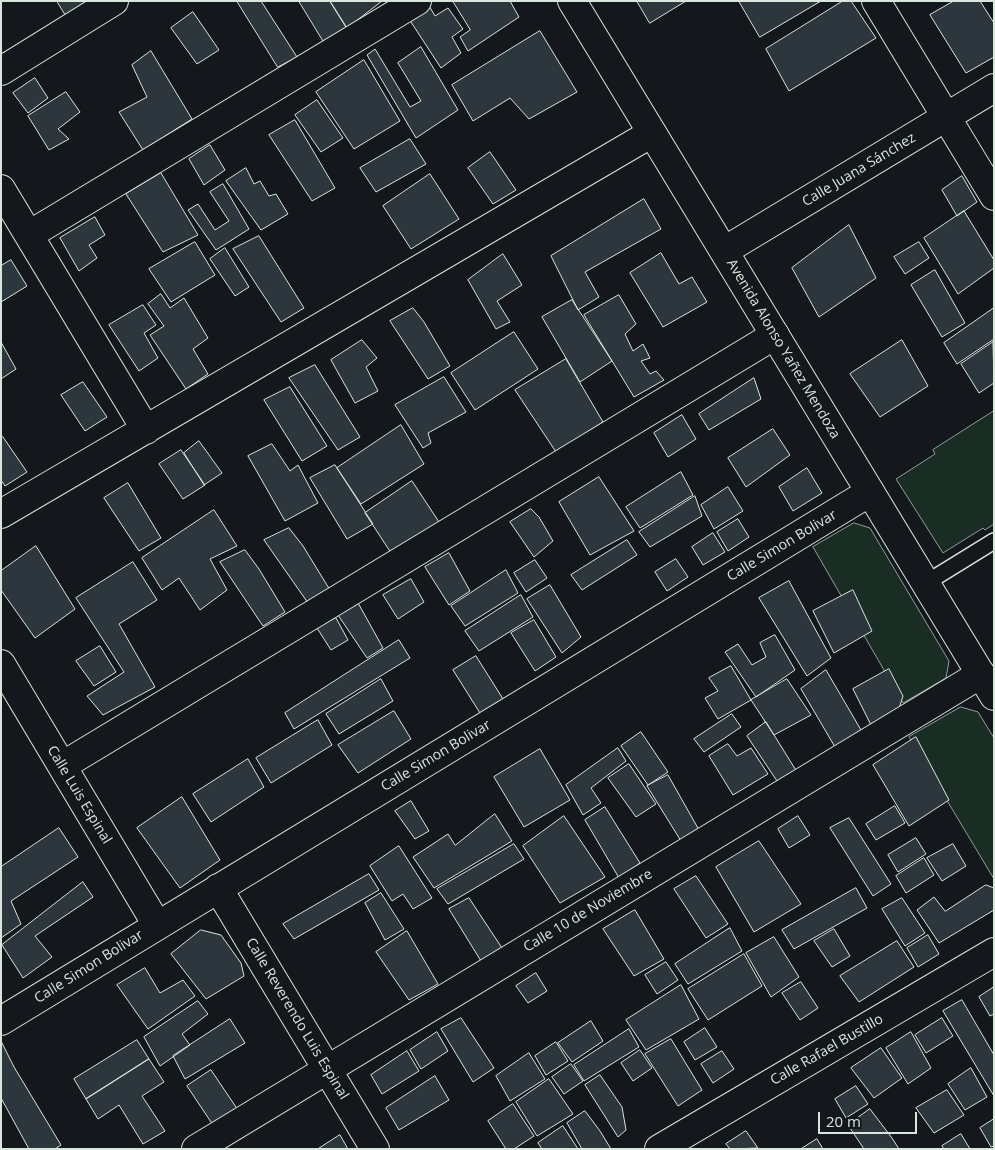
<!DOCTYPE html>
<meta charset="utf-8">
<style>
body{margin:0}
#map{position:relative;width:995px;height:1150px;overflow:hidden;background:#14181c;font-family:"Open Sans",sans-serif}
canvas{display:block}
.frame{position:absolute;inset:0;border:2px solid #d8e6dc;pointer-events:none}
.scale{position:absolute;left:818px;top:1112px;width:99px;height:22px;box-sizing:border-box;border:2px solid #d8e6dc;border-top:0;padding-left:6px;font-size:15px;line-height:18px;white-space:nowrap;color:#d8e6dc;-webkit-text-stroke:4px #14181c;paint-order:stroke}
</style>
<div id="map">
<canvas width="995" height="1150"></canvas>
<div class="frame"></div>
<div class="scale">20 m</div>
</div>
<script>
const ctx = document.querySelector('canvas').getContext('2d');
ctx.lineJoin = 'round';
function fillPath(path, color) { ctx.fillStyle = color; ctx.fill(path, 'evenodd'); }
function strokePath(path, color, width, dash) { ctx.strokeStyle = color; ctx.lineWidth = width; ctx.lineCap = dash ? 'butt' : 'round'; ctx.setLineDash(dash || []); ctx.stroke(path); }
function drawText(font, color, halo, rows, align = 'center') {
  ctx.font = font + ' "Open Sans",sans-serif'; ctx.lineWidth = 4; ctx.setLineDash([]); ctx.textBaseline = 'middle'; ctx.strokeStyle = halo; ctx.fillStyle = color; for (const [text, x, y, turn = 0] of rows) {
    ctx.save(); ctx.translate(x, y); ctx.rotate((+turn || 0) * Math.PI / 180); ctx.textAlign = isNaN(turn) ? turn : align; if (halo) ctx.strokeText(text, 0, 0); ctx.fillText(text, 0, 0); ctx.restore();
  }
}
const green = new Path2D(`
 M994,411V524L985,530L983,528L943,553L896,479L935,454L933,450Z
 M854,523L870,528L949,661L946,678L903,703L813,547Z
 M961,707L978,712L994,738V879L909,737Z`);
fillPath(green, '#1a2d24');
strokePath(green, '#939e99', 1);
const building = new Path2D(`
 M57,1H104L70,22Z
 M237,1H261L297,57L278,67Z
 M299,1H330L347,28L324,42Z
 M330,1H382L347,28Z
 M453,1H510L519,17L468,51L460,37L470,30Z
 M637,1H686L650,23Z
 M739,1H821L760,37Z
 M843,1H851L876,38L789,91L766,49Z
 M954,1H980L994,23V57L966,73L930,15Z
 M428,4L435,16L448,8L463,29L452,37L461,53L441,68L409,19Z
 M193,12L219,50L197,64L171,28Z
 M540,31L577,92L529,119L510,98L473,121L452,85Z
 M421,47L458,110L416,138L367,55L375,49L410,107L421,101L398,63Z
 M151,51L192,119L143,150L119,112L147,97L132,65Z
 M364,60L400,121L354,149L316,92Z
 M35,78L48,98L28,113L13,93Z
 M66,92L80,112L58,129L69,139L49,150L28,116Z
 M317,100L343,138L321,152L295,115Z
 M295,120L335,188L312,201L269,135Z
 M410,139L426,164L376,192L360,168Z
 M210,145L225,170L204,185L189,159Z
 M490,152L516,190L493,204L468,168Z
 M246,168L254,184L260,181L269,196L276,194L288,214L261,230L226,181Z
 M161,173L198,235L163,252L126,194Z
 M430,174L459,219L411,249L383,206Z
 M962,176L977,202L957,216L942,190Z
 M223,184L249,229L216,250L188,210L198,204L215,230L229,221L210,192Z
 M644,199L661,229L585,272L599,297L578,310L551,256Z
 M964,211L994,260V268L958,294L924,238Z
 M95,217L105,235L89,245L97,258L79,271L60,238Z
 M849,225L876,278L819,317L792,268Z
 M259,236L304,308L281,322L233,249Z
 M195,242L215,275L171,302L149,269Z
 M919,242L929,258L905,274L894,257Z
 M225,248L249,287L235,296L210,259Z
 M661,253L679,284L692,277L707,302L663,327L630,273Z
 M503,254L522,285L497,301L510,322L496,329L468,280Z
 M11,260L27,286L1,302V266Z
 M935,270L965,323L942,337L911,285Z
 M161,294L170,308L184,298L208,338L193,349L208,374L186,389L150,335L164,326L148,304Z
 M619,295L636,324L625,334L633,351L643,344L650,358L641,361L650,374L656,371L664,380L634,397L584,315Z
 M572,300L612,361L580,382L542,317Z
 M143,305L156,325L144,333L158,358L139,371L109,325Z
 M413,308L424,322L450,366L428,379L390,321Z
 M994,308V339L957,364L944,343Z
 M514,332L538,369L475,410L451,373Z
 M362,340L377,358L366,367L378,391L355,403L331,360Z
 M902,340L928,386L880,417L850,374Z
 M1,342L16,369L1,379Z
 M993,342L994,383L979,393L961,364Z
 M566,359L603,422L556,452L515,390Z
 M315,365L360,437L338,450L289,378Z
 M444,377L466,412L428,433L431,443L423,448L395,405Z
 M754,378L761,399L709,430L699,414Z
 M83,382L107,417L85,431L61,395Z
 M290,387L327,446L302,461L264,400Z
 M682,415L696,439L668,457L654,433Z
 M401,425L424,464L361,504L337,468Z
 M773,429L790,455L746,487L728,458Z
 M3,437L27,472L5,486L1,480V438Z
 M199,441L222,473L204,485L184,453Z
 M272,444L290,471L298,465L318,503L285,521L248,456Z
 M181,450L205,485L183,499L159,464Z
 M335,465L373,524L347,539L310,478Z
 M807,468L822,493L793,511L779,487Z
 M681,472L693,495L640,528L626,507Z
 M599,477L634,531L590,555L559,502Z
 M412,481L441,525L393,556L365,513Z
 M128,483L161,538L139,551L104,498Z
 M728,487L743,511L714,529L701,505Z
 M695,496L702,516L650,547L639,532Z
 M531,509L539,517L553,541L534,557L510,522Z
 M214,510L237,546L210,559L227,590L200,610L179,578L162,590L142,558Z
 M738,519L749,537L728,551L717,532Z
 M289,528L303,546L330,590L308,603L264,540Z
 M713,533L725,552L703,565L692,547Z
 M627,540L637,555L582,590L571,575Z
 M36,546L75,609L35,638L1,590V571Z
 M245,550L259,569L285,612L263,626L220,562Z
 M449,553L470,591L449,605L425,567Z
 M676,559L688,577L667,591L655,572Z
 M535,560L547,578L526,592L514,573Z
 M133,562L157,600L119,624L155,687L103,715L87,696L124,672L76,598Z
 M506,570L518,593L465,626L451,606Z
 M411,579L424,602L398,619L383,595Z
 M789,581L831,658L807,676L759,598Z
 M550,585L581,637L562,653L527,599Z
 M853,590L872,631L834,653L813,611Z
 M521,595L533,617L479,651L465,631Z
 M357,601L383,648L367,658L336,612Z
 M336,618L348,640L331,650L317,628Z
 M534,620L556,657L535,671L511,633Z
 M775,635L795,670L756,697L725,652L738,644L752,665L766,657L760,643Z
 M399,640L410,658L294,729L285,713Z
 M100,646L116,672L94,686L76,661Z
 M476,656L503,699L480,713L453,670Z
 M731,666L751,700L718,719L705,698L718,691L709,678Z
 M889,669L903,696L897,715L872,727L853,689Z
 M826,670L861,730L835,747L801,689Z
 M381,679L393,701L339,734L326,714Z
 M787,679L811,715L774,735L751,700Z
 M394,711L411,739L358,773L338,745Z
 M732,714L741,727L704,752L694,739Z
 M318,720L332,745L271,783L256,758Z
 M766,722L797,772L779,784L747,736Z
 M641,732L668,772L648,785L621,746Z
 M916,737L949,800L909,826L873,765Z
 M728,744L737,756L751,748L768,774L733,795L709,756Z
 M618,748L626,761L591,788L601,803L583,815L566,785Z
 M540,749L570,800L524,827L494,777Z
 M248,759L264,787L211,822L193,794Z
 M629,764L656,804L636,817L608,778Z
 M668,775L699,830L681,841L647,786Z
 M182,797L220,860L180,888L137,828Z
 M411,801L429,831L415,839L395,811Z
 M895,806L905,823L876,840L866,824Z
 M605,807L640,863L619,878L585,820Z
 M495,814L512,841L434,888L413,857L448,834L455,845Z
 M564,816L605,877L560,903L523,846Z
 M798,816L810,835L789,848L778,829Z
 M849,818L891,884L873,896L830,828Z
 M59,828L78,857L11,901L21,924L1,938V867Z
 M916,838L926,854L898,872L888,855Z
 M759,841L801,904L754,932L716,867Z
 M514,844L524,859L448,904L437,889Z
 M953,844L966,866L942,881L927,858Z
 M399,846L432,898L413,909L403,894L392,901L370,866Z
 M924,858L934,875L906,893L896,876Z
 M369,874L379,890L294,939L283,924Z
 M696,876L728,924L706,938L674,889Z
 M83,882L93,897L35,936L52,957L23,978L2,945Z
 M986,885L994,888V910L939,943L917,910L934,897L945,911Z
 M856,888L867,908L794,949L782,930Z
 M381,893L404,929L385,940L365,903Z
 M469,898L502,948L481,961L449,909Z
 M902,898L925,933L905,946L882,909Z
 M635,910L664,959L634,976L603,929Z
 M730,928L742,951L688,984L675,964Z
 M834,929L850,956L832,967L814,941Z
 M201,930L221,935L241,963L244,976L206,999L171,954Z
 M407,931L438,984L409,1000L376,952Z
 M928,935L939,954L918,967L907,948Z
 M774,937L799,977L771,997L746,953Z
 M897,941L914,967L859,1002L840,976Z
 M744,954L762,986L708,1020L688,989Z
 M666,962L678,980L657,994L645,975Z
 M145,968L160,993L183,980L195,996L148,1029L117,985Z
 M536,973L547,991L528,1003L516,986Z
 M801,982L818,1008L800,1020L782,993Z
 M681,985L699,1019L646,1050L626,1020Z
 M994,987V1014L990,1016L979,997Z
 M962,1000L994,1055V1096L943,1011Z
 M198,1001L208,1014L182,1034L190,1045L160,1066L144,1037Z
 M461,1018L494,1068L473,1082L441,1029Z
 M942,1018L953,1036L926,1053L915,1035Z
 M230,1019L245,1043L185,1079L173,1056Z
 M591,1021L603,1041L572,1062L558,1043Z
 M705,1028L717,1047L695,1060L684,1042Z
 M629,1029L639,1047L584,1081L574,1065Z
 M437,1032L448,1051L421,1069L410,1050Z
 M911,1032L931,1068L908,1084L886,1048Z
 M671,1039L702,1090L678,1106L645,1054Z
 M137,1040L149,1059L86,1099L74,1079Z
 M1,1041L14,1067L61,1145L55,1149H29L1,1098Z
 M556,1042L568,1061L546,1075L535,1056Z
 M881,1048L902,1078L874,1098L851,1068Z
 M640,1050L652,1068L633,1081L621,1063Z
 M407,1051L419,1071L382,1094L371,1075Z
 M722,1051L734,1069L713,1083L701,1064Z
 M529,1053L545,1079L510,1101L496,1076Z
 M149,1059L164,1082L142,1096L165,1131L143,1144L119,1105L98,1119L86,1099Z
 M571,1064L583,1081L564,1094L552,1077Z
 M971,1068L987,1097L965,1110L948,1084Z
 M211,1070L238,1110L213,1125L187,1086Z
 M600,1075L622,1107L626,1130L618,1137L585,1085Z
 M435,1076L449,1100L399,1130L386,1108Z
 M549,1079L573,1114L537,1136L516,1102Z
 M856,1086L868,1104L846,1118L835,1099Z
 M947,1090L964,1115L934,1133L916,1108Z
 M513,1104L534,1136L514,1149H506L488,1121Z
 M870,1109L892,1138L899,1149H864L848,1125Z
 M585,1111L600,1131L611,1149H582L567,1123Z
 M994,1119V1146L991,1147L980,1128Z
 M563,1126L578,1149H542L538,1143Z
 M746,1131L758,1148L730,1149L726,1144Z
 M961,1134L970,1149H944L942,1146Z
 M340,1135L348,1149H318Z
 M817,1139L823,1149H801Z`);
fillPath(building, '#2c363c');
strokePath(building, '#d8e6dc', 1);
const lane = new Path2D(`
 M926,583L994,541`);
const street = new Path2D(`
 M876,1L994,196
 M1,71L114,1
 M1,189L146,430
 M29,235L417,1
 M724,251L994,88
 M1,514L652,133
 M1,664L157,925
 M62,766L775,335
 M218,888L375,1149
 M1,1021L870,492
 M196,1149L981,674
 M659,1149L994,952`);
const secondary = new Path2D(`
 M572,1L994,696`);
strokePath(lane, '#d8e6dc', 18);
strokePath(street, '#d8e6dc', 30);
strokePath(secondary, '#d8e6dc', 30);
strokePath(lane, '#14181c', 15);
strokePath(street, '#14181c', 28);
strokePath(secondary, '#14181c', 28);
drawText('14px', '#d8e6dc', '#14181c', [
 ["Calle Juana Sánchez",859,170,-31],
 ["Avenida Alonso Yañez Mendoza",783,349,59],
 ["Calle Simon Bolivar",782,546,-31],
 ["Calle Simon Bolivar",436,756,-31],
 ["Calle Luis Espinal",79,795,59],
 ["Calle 10 de Noviembre",588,911,-31],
 ["Calle Simon Bolivar",89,967,-32],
 ["Calle Reverendo Luis Espinal",297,1019,59],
 ["Calle Rafael Bustillo",827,1050,-30]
]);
</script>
